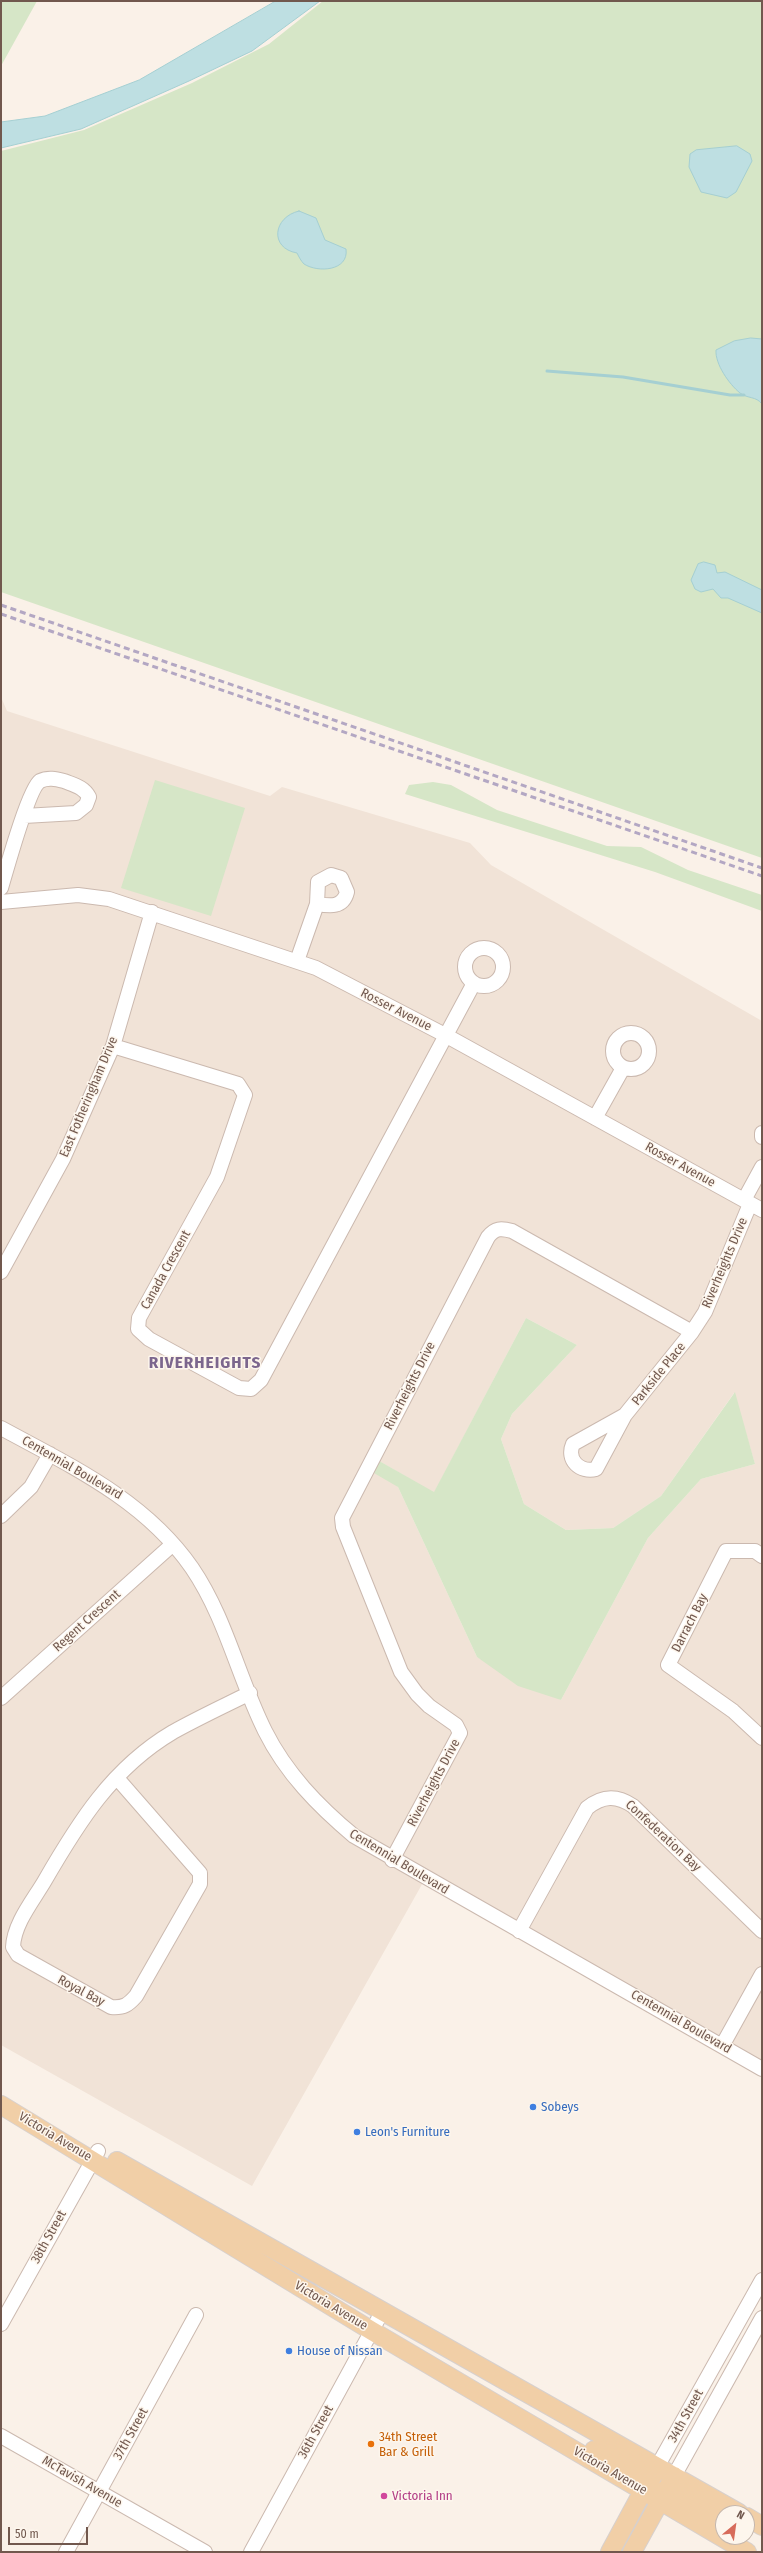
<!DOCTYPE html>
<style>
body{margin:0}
#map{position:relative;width:763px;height:2553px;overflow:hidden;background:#faf1e8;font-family:"Fira Sans Condensed",sans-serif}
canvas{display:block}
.frame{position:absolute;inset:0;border:2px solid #71584e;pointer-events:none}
.north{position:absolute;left:715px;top:2505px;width:40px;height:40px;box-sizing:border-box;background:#fdf6ed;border:1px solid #c5b7ad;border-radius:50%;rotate:29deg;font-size:11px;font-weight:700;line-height:16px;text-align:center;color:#71584e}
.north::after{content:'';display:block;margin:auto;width:14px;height:18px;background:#d76b5a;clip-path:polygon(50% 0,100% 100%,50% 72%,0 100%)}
.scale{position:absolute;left:8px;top:2527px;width:80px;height:18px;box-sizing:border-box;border:2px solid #71584e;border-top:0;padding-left:5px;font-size:12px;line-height:14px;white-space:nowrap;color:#71584e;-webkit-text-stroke:3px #fdf6ed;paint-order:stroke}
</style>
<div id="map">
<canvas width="763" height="2553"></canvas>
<div class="frame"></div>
<div class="north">N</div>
<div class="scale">50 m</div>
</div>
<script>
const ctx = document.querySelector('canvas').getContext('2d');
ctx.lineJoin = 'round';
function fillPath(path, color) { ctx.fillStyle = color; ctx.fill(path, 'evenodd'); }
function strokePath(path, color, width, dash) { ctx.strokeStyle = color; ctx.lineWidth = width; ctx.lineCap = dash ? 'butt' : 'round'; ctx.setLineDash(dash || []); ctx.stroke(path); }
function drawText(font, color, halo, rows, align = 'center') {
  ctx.font = font + ' "Fira Sans Condensed",sans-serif'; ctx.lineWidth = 3; ctx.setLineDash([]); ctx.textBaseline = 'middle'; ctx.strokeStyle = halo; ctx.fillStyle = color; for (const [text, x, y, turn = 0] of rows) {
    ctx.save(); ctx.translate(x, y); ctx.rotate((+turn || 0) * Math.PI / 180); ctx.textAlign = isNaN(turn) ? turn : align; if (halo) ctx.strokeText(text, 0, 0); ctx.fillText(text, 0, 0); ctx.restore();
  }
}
fillPath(new Path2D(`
 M1,697L7,711L270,796L282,787L470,843L491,865L762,1021V2073L425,1879L252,2186L1,2045ZM526,1318L577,1345L512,1414L501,1439L524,1504L566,1530L613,1528L661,1496L734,1393L755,1464L701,1479L648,1538L561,1700L477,1657L398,1487L374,1458L434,1493Z`), '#f1e3d7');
fillPath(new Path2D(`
 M1,1H37L1,66Z
 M323,1H762V858L1,592V151L84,130L192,83L269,44Z
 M155,780L245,808L211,916L121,888Z
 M433,782L451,785L497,810L607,846L641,847L688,870L762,895V911L655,872L405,794L409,785Z
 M526,1318L577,1345L512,1414L501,1439L524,1504L566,1530L613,1528L661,1496L735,1392L755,1464L701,1479L648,1538L561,1700L518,1686L477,1657L398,1487L367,1469L374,1458L434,1492Z`), '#d6e6c7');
const water = new Path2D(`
 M276,1H320L252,51L189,81L81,129L1,148V122L45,116L139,80Z
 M737,146L750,154L752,161L736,192L727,198L701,192L689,167L690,154L696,150Z
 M299,211L316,218L325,240L346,249C349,271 318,273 304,264C301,261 299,257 297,253C269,248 273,217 299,211Z
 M751,338L762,339V404C756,396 748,399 740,393C729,384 715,364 716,350L734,341Z
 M704,562L715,565L717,573L725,572L762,590V613L728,598H721L713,589L701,592L695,589L691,580L698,564Z`);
fillPath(water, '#bedfe2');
strokePath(water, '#a5cfd2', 1);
strokePath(new Path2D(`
 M547,371L623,377L730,395H744`), '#a5cfd2', 3);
const minor = new Path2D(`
 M1,888C6,871 29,788 40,781C48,777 56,779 64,781C74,785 84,787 89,797L86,805L76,813L24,816
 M1,902L78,895L109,899L316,968L445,1035L762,1210
 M465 967a19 19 0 1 1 38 0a19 19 0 1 1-38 0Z
 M297,961L317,904L318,882L331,875L341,878L347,892C343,908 330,906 317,904
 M613 1051a18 18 0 1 1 36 0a18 18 0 1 1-36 0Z
 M113,1046L238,1084L245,1095L217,1177L139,1318L138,1329L149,1339L239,1388L251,1389L261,1380L474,983
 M595,1118L623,1068
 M762,1133V1137
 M744,1200L762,1167
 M1,1272L63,1159L113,1046L152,912
 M625,1415L573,1444C566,1460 580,1473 596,1469L625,1415L692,1332L705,1312L750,1204
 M1,1428C71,1466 145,1500 192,1568C226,1618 238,1677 265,1731C286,1773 318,1806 354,1836L762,2069
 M1,1516L31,1487L50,1454
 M762,1556L755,1551H726L668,1665L733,1711L762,1738
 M1,1698L173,1544
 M117,1778L200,1873V1884L136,1996C128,2005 124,2008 111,2007L18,1955L13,1947C14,1924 32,1902 44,1882C78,1823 112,1768 173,1732C198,1718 224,1706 250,1693
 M392,1860L460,1733L456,1725L429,1706L417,1694L401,1672L343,1527L342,1518L488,1237C495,1228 501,1228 512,1231L692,1332
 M519,1931L587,1808C603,1795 617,1795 633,1806L762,1931
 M722,2046L762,1974
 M1,2324L98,2151
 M1,2436L205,2552
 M657,2467L762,2280
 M674,2476L762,2318
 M66,2552L196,2315
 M251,2552L382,2312`);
const major = new Path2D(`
 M1,2105L372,2331L747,2552
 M117,2161L739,2513
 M594,2450L653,2476
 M658,2491L677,2497L723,2516
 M747,2517L762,2526
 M610,2552L649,2480
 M632,2552L674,2476`);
strokePath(minor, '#cbb9af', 16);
strokePath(major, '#d7d0cd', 20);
strokePath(minor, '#fff', 14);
strokePath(major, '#f1cfa7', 18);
strokePath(new Path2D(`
 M1,605L762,868
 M1,614L762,876`), '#b3a7c3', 3, [6, 4]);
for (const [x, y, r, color] of [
 [533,2107,4,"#3f7fe0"],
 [357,2132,4,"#3f7fe0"],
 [289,2351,4,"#3f7fe0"],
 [371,2444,4,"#e8710a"],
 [384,2496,4,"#d1479c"]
]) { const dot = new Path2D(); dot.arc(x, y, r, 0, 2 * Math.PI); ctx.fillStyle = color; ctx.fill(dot); strokePath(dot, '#fdf6ed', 1.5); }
drawText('13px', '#71584e', '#fdf6ed', [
 ["Rosser Avenue",396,1010,27],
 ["East Fotheringham Drive",89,1097,-67],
 ["Rosser Avenue",680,1165,29],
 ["Riverheights Drive",725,1263,-67],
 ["Canada Crescent",166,1270,-61],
 ["Parkside Place",659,1374,-51],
 ["Riverheights Drive",410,1386,-63],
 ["Centennial Boulevard",72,1468,30],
 ["Regent Crescent",87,1621,-42],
 ["Darrach Bay",690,1623,-63],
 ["Riverheights Drive",434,1783,-62],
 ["Confederation Bay",663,1836,43],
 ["Centennial Boulevard",399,1862,31],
 ["Royal Bay",81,1991,28],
 ["Centennial Boulevard",681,2022,30],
 ["Victoria Avenue",55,2137,31],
 ["38th Street",49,2237,-61],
 ["Victoria Avenue",331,2306,31],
 ["34th Street",686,2416,-61],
 ["36th Street",316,2432,-61],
 ["37th Street",131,2434,-61],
 ["Victoria Avenue",610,2471,30],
 ["McTavish Avenue",82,2482,30]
]);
drawText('13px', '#366cbe', '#fdf6ed', [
 ["Sobeys",541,2107],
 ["Leon's Furniture",365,2132],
 ["House of Nissan",297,2351]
], 'left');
drawText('13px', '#c56008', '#fdf6ed', [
 ["34th Street",379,2437],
 ["Bar & Grill",379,2452]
], 'left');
drawText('13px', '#b23c85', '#fdf6ed', [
 ["Victoria Inn",392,2496]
], 'left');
ctx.letterSpacing = '1px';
drawText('bold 17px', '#7c668d', '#fdf6ed', [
 ["RIVERHEIGHTS",205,1363]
]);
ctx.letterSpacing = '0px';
</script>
